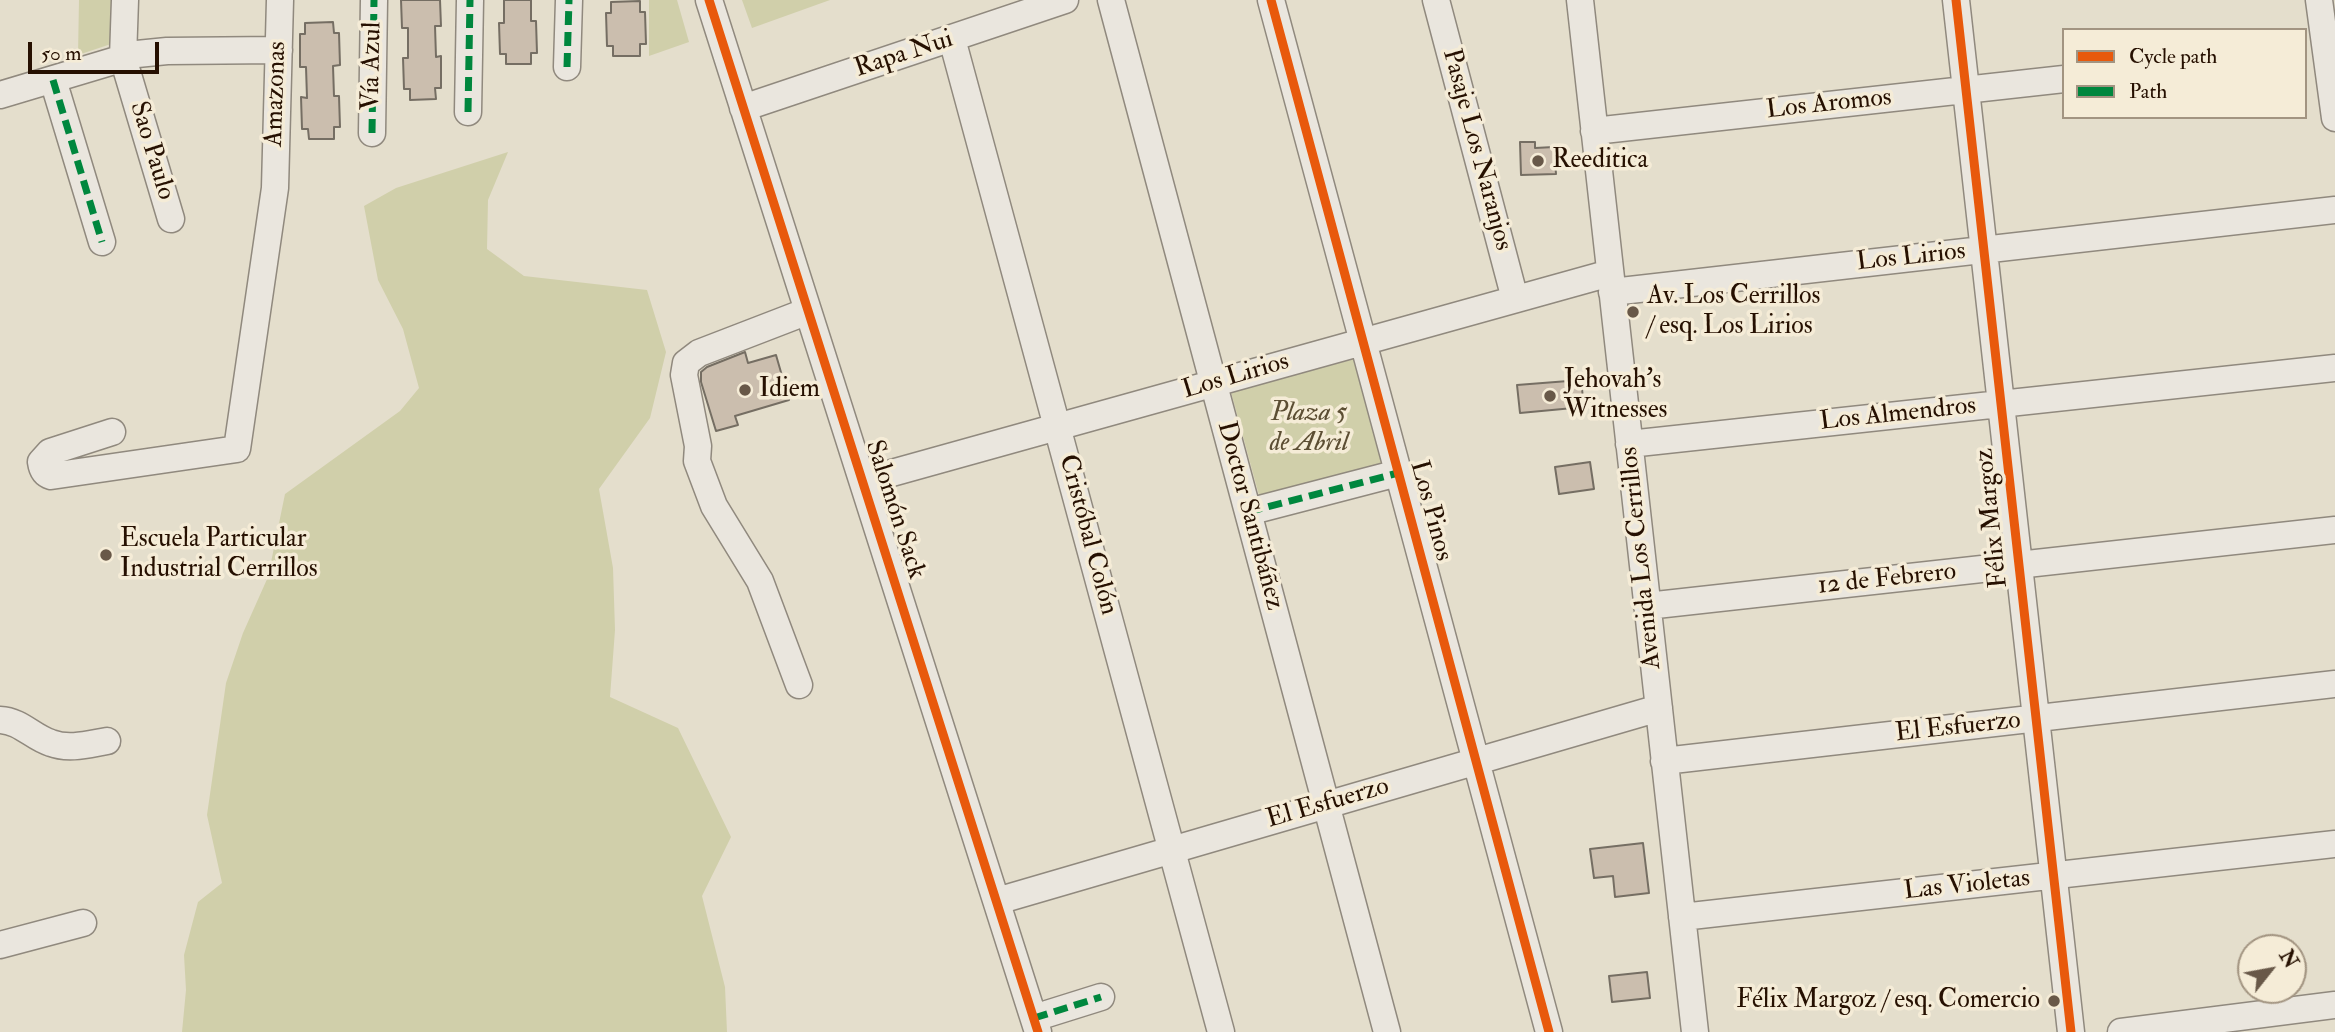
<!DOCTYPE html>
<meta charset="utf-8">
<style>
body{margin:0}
#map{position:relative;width:2335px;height:1032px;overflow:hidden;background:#e4decc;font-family:"IM FELL Double Pica",serif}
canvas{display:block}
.legend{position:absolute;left:2062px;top:28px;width:245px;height:91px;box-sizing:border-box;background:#f5ecd7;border:2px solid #a29481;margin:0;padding:9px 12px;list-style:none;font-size:21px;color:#261001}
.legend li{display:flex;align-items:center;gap:14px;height:35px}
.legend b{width:35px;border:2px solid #a29481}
.north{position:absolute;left:2237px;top:934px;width:70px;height:70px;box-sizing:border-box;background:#f5ecd7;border:2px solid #a29481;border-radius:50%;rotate:59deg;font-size:19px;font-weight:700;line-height:28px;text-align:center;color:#261001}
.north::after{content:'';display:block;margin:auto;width:24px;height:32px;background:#685848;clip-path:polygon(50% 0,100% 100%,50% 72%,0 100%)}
.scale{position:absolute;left:28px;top:42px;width:131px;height:32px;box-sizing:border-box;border:4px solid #261001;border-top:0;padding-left:9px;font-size:21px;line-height:24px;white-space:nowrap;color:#261001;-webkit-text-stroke:5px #f5ecd7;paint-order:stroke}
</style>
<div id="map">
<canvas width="2335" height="1032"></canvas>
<ul class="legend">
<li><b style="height:9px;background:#e8590c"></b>Cycle path</li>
<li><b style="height:9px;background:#00873e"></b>Path</li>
</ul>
<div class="north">N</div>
<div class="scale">50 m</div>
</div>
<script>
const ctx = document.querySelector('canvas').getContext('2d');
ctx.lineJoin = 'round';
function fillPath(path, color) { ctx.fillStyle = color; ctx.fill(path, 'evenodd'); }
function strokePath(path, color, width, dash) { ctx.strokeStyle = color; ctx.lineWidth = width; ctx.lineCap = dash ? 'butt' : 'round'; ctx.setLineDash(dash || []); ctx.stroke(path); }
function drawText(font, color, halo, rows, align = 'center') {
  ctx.font = font + ' "IM FELL Double Pica",serif'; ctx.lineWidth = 7; ctx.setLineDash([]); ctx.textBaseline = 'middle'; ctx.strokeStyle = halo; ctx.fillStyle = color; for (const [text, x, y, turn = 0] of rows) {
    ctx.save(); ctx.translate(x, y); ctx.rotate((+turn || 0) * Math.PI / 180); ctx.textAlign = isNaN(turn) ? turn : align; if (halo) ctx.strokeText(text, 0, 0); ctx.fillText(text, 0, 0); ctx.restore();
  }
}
fillPath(new Path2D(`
 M79,0H119L114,43L78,55Z
 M649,0H677L689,42L649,56Z
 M742,0H830L752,28Z
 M508,152L488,200L487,249L524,276L647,290L666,352L650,418L599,489L613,568L615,630L610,697L678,728L731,837L702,896L725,987L727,1032H182L186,990L184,955L198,902L222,883L207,815L226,683L243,633L268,577L285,494L400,411L419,388L403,329L378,280L364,206L396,188Z
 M1358,358L1387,465L1260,499L1231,392Z`), '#d0cfaa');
const building = new Path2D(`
 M401,0H440L441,26H435L436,57L441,56V88H435L436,99L410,100V89H404L403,58H408V28H402Z
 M504,0H531V21H536L537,53H531V64H506V54H500L499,23H504Z
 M640,1V12H645L646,44H640V56H613V46H607L606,13H611V2Z
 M333,22L334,33H339L340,65L333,66L334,96H339L340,127H334V139H309L308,129H302L301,97L307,98L306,67H300V34H305V23Z
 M1520,142H1535V148L1554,147L1556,174L1521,175Z
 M745,352L748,363L776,355L789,400L735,416L738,425L716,431L701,382V372L707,367Z
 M1581,380L1584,407L1520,413L1517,385Z
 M1590,462L1594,489L1559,494L1555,467Z
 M1643,843L1649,893L1615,897L1613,876L1594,878L1590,849Z
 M1647,972L1650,998L1612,1002L1609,976Z`);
fillPath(building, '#cbbeae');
strokePath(building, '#756e63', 2);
const minor = new Path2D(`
 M125,0L123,58L171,219
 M709,0L1038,1032
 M1111,0L1387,1032
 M1271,0L1549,1032
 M1436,0L1515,299
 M1580,0L1695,1032
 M1956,0L2071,1032
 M2319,0L2335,118
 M952,39L1221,1032
 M567,67L569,0
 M53,80L102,242
 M0,95L137,54L167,51L279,50
 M743,108L1065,0
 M468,112L470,0
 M1594,131L2064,79
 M372,133L374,0
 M1612,292L2335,210
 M112,432L50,452L41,462C42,469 44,474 51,476L237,449L275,188L280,0
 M1629,444L2335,368
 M863,481L1610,273
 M1248,512L1398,473
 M1647,606L2335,530
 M799,685L760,581L714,506L697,461L698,446L684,375L686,363L699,353L808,311
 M0,720C21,721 32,737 51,743C69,750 89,744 107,741
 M1664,761L2335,684
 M997,901L1659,708
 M1682,917L2335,844
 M0,945L83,923
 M1034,1018L1101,997
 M2121,1032L2335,1005`);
strokePath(minor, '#90897e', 29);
strokePath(minor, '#eae6de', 26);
strokePath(new Path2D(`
 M567,67L569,0
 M53,80L102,242
 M468,112L470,0
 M372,133L374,0
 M1248,512L1398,473
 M1034,1018L1101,997`), '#00873e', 7, [14, 7]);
strokePath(new Path2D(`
 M709,0L1038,1032
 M1271,0L1549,1032
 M1956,0L2071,1032`), '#e8590c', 9);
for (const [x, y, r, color] of [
 [1538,161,7,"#685848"],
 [1633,312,7,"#685848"],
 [745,390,7,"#685848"],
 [1550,396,7,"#685848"],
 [106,555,7,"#685848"],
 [2054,1001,7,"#685848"]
]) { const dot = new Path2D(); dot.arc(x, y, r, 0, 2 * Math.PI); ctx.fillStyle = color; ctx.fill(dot); strokePath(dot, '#f5ecd7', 2.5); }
drawText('26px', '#261001', '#f5ecd7', [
 ["Rapa Nui",904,55,-18],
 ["Vía Azul",373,66,-89],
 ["Amazonas",277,94,-88],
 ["Los Aromos",1829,105,-6],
 ["Pasaje Los Naranjos",1476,150,75],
 ["Sao Paulo",151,151,73],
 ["Los Lirios",1911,258,-6],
 ["Los Lirios",1236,377,-16],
 ["Los Almendros",1898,415,-6],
 ["Salomón Sack",894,510,72],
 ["Los Pinos",1430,511,75],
 ["Doctor Santibáñez",1249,516,75],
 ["Félix Margoz",1993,518,-96],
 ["Cristóbal Colón",1087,535,75],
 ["Avenida Los Cerrillos",1642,558,-96],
 ["12 de Febrero",1887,580,-6],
 ["El Esfuerzo",1958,728,-6],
 ["El Esfuerzo",1328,804,-16],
 ["Las Violetas",1967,886,-6]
]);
drawText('26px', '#261001', '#f5ecd7', [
 ["Reeditica",1552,161],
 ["Av. Los Cerrillos",1647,297],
 ["/ esq. Los Lirios",1647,327],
 ["Jehovah's",1564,381],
 ["Witnesses",1564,411],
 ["Idiem",759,390],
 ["Escuela Particular",120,540],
 ["Industrial Cerrillos",120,570],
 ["Félix Margoz / esq. Comercio",2040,1001,"right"]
], 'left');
drawText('italic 26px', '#5c4e33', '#f5ecd7', [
 ["Plaza 5",1309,414],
 ["de Abril",1309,444]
]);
</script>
